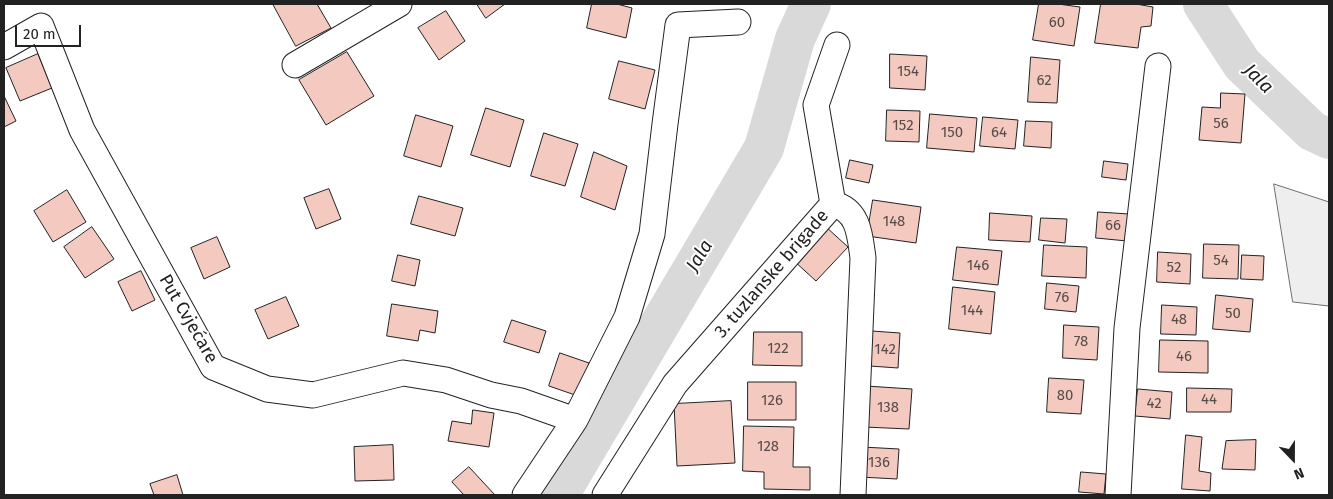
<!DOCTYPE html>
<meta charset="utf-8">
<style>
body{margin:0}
#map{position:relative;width:1333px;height:499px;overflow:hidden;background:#fff;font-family:"Fira Sans",sans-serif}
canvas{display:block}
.frame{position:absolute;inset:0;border:5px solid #222;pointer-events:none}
.north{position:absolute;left:1268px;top:434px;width:50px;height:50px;-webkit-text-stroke:4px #fff;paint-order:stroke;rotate:158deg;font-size:14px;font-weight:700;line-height:20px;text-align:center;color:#222}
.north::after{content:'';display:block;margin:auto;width:18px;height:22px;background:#222;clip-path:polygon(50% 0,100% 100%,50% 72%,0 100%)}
.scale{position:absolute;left:15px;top:25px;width:66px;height:22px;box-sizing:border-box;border:2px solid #222;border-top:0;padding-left:6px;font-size:15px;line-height:18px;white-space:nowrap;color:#222;-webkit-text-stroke:4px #fff;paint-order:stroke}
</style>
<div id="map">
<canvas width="1333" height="499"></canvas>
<div class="frame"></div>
<div class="north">N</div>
<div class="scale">20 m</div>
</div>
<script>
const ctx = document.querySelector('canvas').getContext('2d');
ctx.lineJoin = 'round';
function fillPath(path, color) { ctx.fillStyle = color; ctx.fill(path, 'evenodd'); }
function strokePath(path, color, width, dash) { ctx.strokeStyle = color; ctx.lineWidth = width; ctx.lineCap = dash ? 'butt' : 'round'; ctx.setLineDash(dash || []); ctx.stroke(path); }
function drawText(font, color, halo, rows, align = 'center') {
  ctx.font = font + ' "Fira Sans",sans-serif'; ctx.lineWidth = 4; ctx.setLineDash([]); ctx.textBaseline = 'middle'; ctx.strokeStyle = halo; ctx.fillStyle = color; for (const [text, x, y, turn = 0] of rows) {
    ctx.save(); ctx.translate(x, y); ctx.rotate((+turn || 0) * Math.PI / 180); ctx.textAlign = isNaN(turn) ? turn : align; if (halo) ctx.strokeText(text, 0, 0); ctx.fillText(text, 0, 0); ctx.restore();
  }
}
const green = new Path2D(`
 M1274,184L1329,202V306L1293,302Z`);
fillPath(green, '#eee');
strokePath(green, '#6f6f6f', 1);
strokePath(new Path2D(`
 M1203,4L1242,64L1312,131L1329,139
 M559,495L764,148L795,39L811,4`), '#d9d9d9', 40);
const building = new Path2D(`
 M273,4H317L331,28L296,46Z
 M477,4H505L486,18Z
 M592,4H617L632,8L626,38L587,28Z
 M1039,4H1058L1080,7L1074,46L1033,40Z
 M1101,4H1136L1153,7L1151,26L1141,27L1138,48L1095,43Z
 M446,11L465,41L439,60L418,28Z
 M347,52L374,96L326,125L299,80Z
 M38,54L52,88L20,101L6,68Z
 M890,54L927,56L925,90L890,88Z
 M1031,57L1060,60L1057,103L1028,102Z
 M619,61L655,70L645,109L609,99Z
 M1221,93L1245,94L1241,143L1199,140L1202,107L1220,108Z
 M4,96L16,121L4,127Z
 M486,108L524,120L510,167L471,155Z
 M887,110L920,111L919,142L886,141Z
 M930,114L977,118L974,152L927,148Z
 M416,115L453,126L441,167L404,156Z
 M983,117L1018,120L1015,149L980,146Z
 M1026,121L1052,122L1051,148L1024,146Z
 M544,133L578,144L565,186L531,176Z
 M594,152L627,166L615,210L581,197Z
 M850,160L873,165L869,183L846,178Z
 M1104,161L1128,164L1126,180L1102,177Z
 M329,189L341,219L316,229L304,198Z
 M67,190L86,222L53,242L34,211Z
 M419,196L463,208L455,236L411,224Z
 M873,200L921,207L916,243L867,236Z
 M1098,212L1129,214L1127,241L1096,238Z
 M990,213L1032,216L1030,242L989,240Z
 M1041,218L1067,219L1065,243L1039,240Z
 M825,226L848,247L816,281L793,260Z
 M92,227L114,259L85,278L64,247Z
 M217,237L230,267L204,279L191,248Z
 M1204,244L1239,245L1238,279L1203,278Z
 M1044,245L1087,247L1086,278L1042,276Z
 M957,247L1002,251L998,285L953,280Z
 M1158,252L1191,254L1190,284L1157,282Z
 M398,255L420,260L415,286L392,281Z
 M1242,255L1264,256L1263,280L1241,279Z
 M141,271L155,300L132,311L118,282Z
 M1047,283L1079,286L1076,312L1045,309Z
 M953,287L995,292L991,334L949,329Z
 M1216,295L1253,299L1250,332L1213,329Z
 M286,297L299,326L268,339L255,310Z
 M392,304L438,311L435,333L420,330L418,341L387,336Z
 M1162,305L1197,307L1196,335L1161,334Z
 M512,320L546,331L539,353L504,342Z
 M1064,325L1099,327L1097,360L1063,358Z
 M872,331L900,333L898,368L870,366Z
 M754,332H802V366L753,365Z
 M1160,340L1208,341V373L1159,372Z
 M560,353L589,363L578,396L549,386Z
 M1049,378L1084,380L1081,414L1047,412Z
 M748,382H796V420H748Z
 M866,386L912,389L909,429L864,427Z
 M1187,388L1232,389L1231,412H1187Z
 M1138,389L1172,392L1170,419L1135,416Z
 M731,401L735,463L677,466L674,404Z
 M473,410L494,413L489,447L448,441L452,421L471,424Z
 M744,426L794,427L793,467H810V490L764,489V472L743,471Z
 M1186,435L1202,437L1199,471L1211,473L1210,491L1182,489Z
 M1256,440L1255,470L1222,469L1226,441Z
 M393,445L394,480L355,481L354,447Z
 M862,447L899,449L897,479L860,477Z
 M469,467L495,495H464L452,482Z
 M1081,472L1106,474L1104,494L1079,492Z
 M177,475L183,495H154L150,484Z`);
fillPath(building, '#f3c9c0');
strokePath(building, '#222', 1);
const minor = new Path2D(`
 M4,47L41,26L82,130L213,367L267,389L313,395L403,373L446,380L491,395L521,401L575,420L525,495
 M295,65L399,4
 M833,204C859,210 860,236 863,258L853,495
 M833,204L816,105L837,45
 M575,420L627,317L652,234L665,124L678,25L738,22
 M605,495L675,384L833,204
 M1118,495L1127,328L1158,66`);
strokePath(minor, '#222', 27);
strokePath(minor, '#fff', 25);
drawText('15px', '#564c4a', null, [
 ["60",1057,23],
 ["154",908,72],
 ["62",1044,81],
 ["56",1221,124],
 ["152",903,126],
 ["150",952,133],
 ["64",999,133],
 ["148",894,222],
 ["66",1113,226],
 ["54",1221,261],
 ["146",978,266],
 ["52",1174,268],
 ["76",1062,298],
 ["144",972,311],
 ["50",1233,314],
 ["48",1179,320],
 ["78",1081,342],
 ["122",778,349],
 ["142",885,350],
 ["46",1184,357],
 ["80",1065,396],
 ["44",1209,400],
 ["126",772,401],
 ["42",1154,404],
 ["138",888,408],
 ["128",768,447],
 ["136",879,463]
]);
drawText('18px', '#222', '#fff', [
 ["3. tuzlanske brigade",772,274,-49],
 ["Put Cvjećare",188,319,60]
]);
drawText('italic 19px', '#222', '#fff', [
 ["Jala",1258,79,45],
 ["Jala",700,256,-59]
]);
</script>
